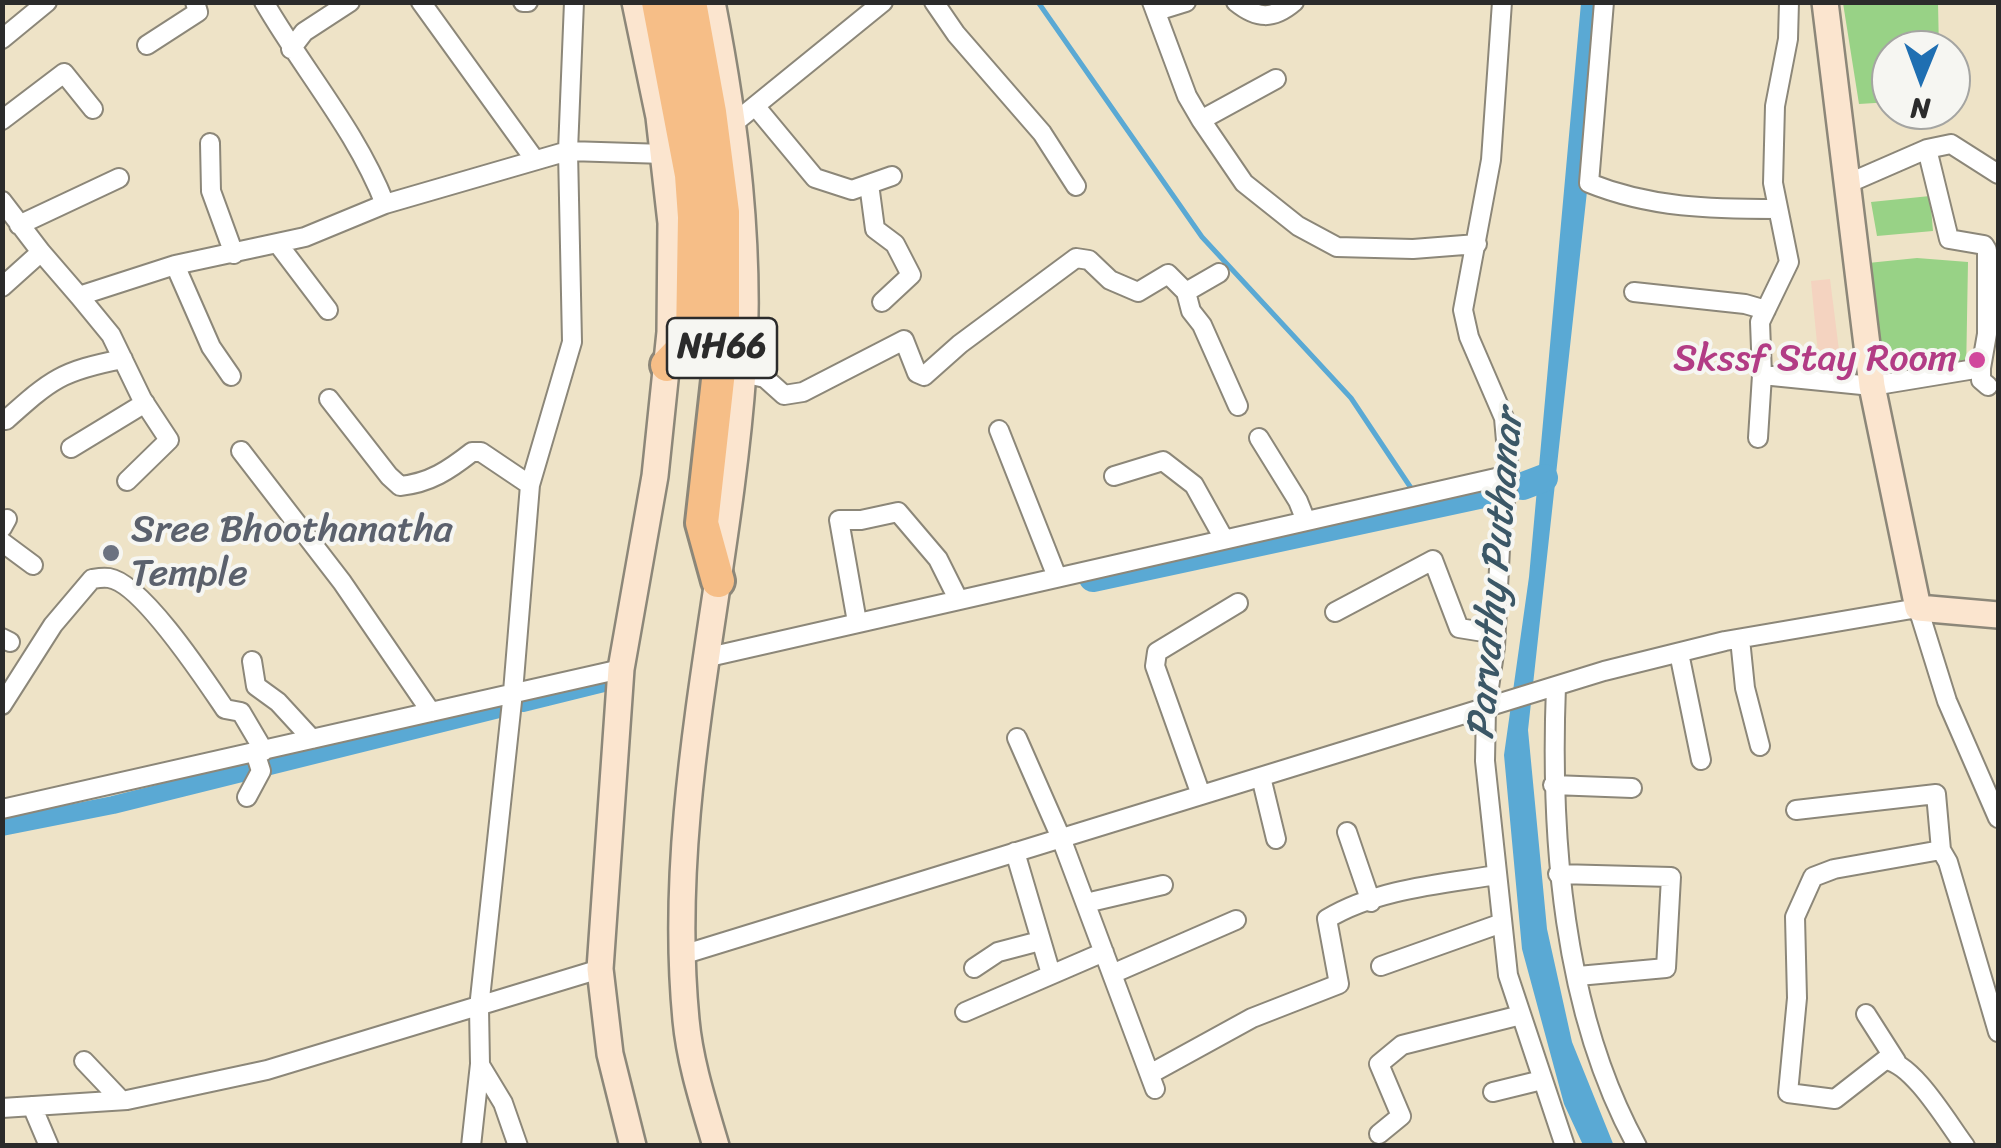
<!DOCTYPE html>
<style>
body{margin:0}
#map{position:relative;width:2001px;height:1148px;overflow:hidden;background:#eee3c7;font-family:Sriracha,sans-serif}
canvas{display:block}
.frame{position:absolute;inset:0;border:5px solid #2b2b2b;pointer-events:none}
.north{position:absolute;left:1871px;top:30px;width:100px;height:100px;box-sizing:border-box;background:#f6f6f2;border:2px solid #a5a5a2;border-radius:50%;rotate:181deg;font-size:28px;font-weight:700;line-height:40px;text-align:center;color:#2b2b2b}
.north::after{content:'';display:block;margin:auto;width:35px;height:45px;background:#1f6fb2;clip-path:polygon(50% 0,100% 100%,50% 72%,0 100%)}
</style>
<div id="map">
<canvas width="2001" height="1148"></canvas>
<div class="frame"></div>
<div class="north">N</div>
</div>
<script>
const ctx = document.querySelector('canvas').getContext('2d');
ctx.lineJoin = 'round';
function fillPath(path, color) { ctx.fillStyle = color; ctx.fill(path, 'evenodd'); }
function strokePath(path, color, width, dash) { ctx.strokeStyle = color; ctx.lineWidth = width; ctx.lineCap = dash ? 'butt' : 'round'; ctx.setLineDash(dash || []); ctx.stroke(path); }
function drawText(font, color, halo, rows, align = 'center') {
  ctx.font = font + ' Sriracha,sans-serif'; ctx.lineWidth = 8; ctx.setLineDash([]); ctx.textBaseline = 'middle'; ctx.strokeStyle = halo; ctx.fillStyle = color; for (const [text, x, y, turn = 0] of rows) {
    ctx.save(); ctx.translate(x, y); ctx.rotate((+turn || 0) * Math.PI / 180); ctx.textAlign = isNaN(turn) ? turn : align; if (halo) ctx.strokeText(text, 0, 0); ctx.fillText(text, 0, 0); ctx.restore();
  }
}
fillPath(new Path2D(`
 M1830,279L1841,366L1819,364L1811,281Z`), '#f4d3c0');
fillPath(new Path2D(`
 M1843,3H1938L1939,50H1891V102L1859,104Z
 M1930,196L1933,231L1877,236L1871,202Z
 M1917,258L1968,262L1966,375L1884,387L1868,263Z`), '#98d286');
fillPath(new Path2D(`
 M1581,3H1601L1590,164L1528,730L1547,929L1572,1042L1614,1146L1583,1145L1564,1104L1522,949L1504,755L1529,577Z`), '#5aa9d4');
strokePath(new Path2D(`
 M1038,2L1202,237L1351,398L1413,491`), '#5aa9d4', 5);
strokePath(new Path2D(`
 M523,703L612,681
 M2,827L113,805L503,708`), '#5aa9d4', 18);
strokePath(new Path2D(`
 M1523,486L1544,478
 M1093,578L1502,490`), '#5aa9d4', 28);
const street = new Path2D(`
 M264,2C304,71 356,130 385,204
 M421,2L535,160
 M523,2H528
 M934,2L956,34L1042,133L1076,186
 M1152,2L1187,96L1201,120L1244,183L1298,226L1337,247L1413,249L1477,244
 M1236,2C1257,19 1273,20 1294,2
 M1502,2L1491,160L1463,310L1469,337L1504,418L1509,475L1501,529L1495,647L1486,708L1485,761L1508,975L1565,1146
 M1604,2L1589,183C1651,208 1711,209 1777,209
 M1789,2L1788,39L1775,106L1773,183L1789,262L1760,322L1762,375L1872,386L1981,368L1987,334V250L1984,245L1949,239L1927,149
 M1157,11L1186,2
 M2,39L47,2
 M147,45L198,12L195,2
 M291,49L304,32L350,2
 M756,107L815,178L852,190L892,176
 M2,120L64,73L93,109
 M1201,120L1276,79
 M734,123L883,2
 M210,143L211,191L234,254
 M1849,183L1927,149L1951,144L1998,174
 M869,184L875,229L895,244L911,275L882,302
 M2,201L41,252L79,296L175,265L305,237L385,204L568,151L665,154
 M19,225L119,178
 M278,244L328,310
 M175,265L211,347L231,376
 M2,287L41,252
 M1186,292L1191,311L1202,325L1238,406
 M1634,292L1745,304L1766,310
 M79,296L111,335L142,399L169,440L127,481
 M1981,368V380L1988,386
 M743,373L765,378L784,395L803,392L904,340L917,373L924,376L960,344L1076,258L1089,260L1110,280L1138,292L1168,274L1186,292L1219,273
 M329,399L389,476L400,486C430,483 449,470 472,452H481L530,485
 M6,420C52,379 61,371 123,359
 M999,430L1057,577
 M1259,438L1298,501L1306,521
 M1758,438L1762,375
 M71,448L145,403
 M241,451L342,582L431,712
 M1114,476L1163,461L1194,485L1224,539
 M2,528L7,519
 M2,542L33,565
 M1335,612L1433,560L1459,628L1496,634
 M857,622L839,520H861L898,512L938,559L958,599
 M2,638L10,642
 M1740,639L1745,688L1760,746
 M1679,653L1701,760
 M709,657L1509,475
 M252,661L256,686L278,702L312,739
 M1556,686C1550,837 1562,1010 1637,1146
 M2,705L53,625L92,579C98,578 103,577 109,578C142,583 206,681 225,709L241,712L264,751
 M1017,738L1061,838L1155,1089
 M1261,777L1276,839
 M1553,785L1632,788
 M1201,795L1155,666L1157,652L1238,603
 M247,797L261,771L255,752
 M2,809L621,669
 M1796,810L1936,794L1941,850L1948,862L1998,1032
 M1347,832L1371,902
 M1941,850L1834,869L1813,877L1795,917L1797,998L1788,1093L1835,1099L1885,1060C1913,1063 1947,1122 1965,1146
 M1015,852L1051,974
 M1558,874L1671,877L1666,968L1578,976
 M1086,903L1163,885
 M682,955L1604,671L1725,641L1918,608L1947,701L1998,818
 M1381,966L1502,923
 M974,968L998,952L1040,941
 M1112,974L1236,920
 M965,1012L1104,952
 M1866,1014L1896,1061
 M84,1061L121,1100
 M480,1065L503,1103L518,1146
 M1150,1074L1252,1018L1339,984L1327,919C1376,889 1442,884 1497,875
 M1493,1092L1542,1080
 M32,1106L49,1146
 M2,1108L127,1100L267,1070L600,969
 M1379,1134L1401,1116L1379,1064L1402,1045L1521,1015
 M471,1146L480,1064L479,1008L513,692L530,485L572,342L568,151L574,2`);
const secondary = new Path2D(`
 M712,2C736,125 751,246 743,372C728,587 665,803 686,1020C690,1063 704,1105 716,1146
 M1825,2L1872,386L1918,608L1998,615
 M633,1146L610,1054L600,969L621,669L655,476L670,332L671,223L659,117L635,2`);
const highway = new Path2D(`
 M658,2L691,175L694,217L692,339L667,365
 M690,2L710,112L723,212V335L702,523L718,581`);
strokePath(street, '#8c8779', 22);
strokePath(secondary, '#8c8779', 30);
strokePath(highway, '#8c8779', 38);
strokePath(street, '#fff', 18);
strokePath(secondary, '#fbe5cf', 25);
strokePath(highway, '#f6be87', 32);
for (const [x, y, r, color] of [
 [1977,360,10,"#d1479c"],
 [111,553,10,"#6b7280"]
]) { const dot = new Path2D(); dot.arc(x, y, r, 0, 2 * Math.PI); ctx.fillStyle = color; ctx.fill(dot); strokePath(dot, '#f6f6f2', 4); }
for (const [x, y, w] of [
 [722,348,110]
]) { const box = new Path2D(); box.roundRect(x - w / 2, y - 30, w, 60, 8); ctx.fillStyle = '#f6f6f2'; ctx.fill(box); strokePath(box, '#2b2b2b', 2.5); }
drawText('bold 35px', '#2b2b2b', null, [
 ["NH66",722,348]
]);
drawText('38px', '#b23c85', '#f6f6f2', [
 ["Skssf Stay Room",1957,360]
], 'right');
drawText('38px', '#5b616d', '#f6f6f2', [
 ["Sree Bhoothanatha",131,531],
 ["Temple",131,575]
], 'left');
drawText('italic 40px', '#3b5766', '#f6f6f2', [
 ["Parvathy Puthanar",1497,575,-85]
]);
</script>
